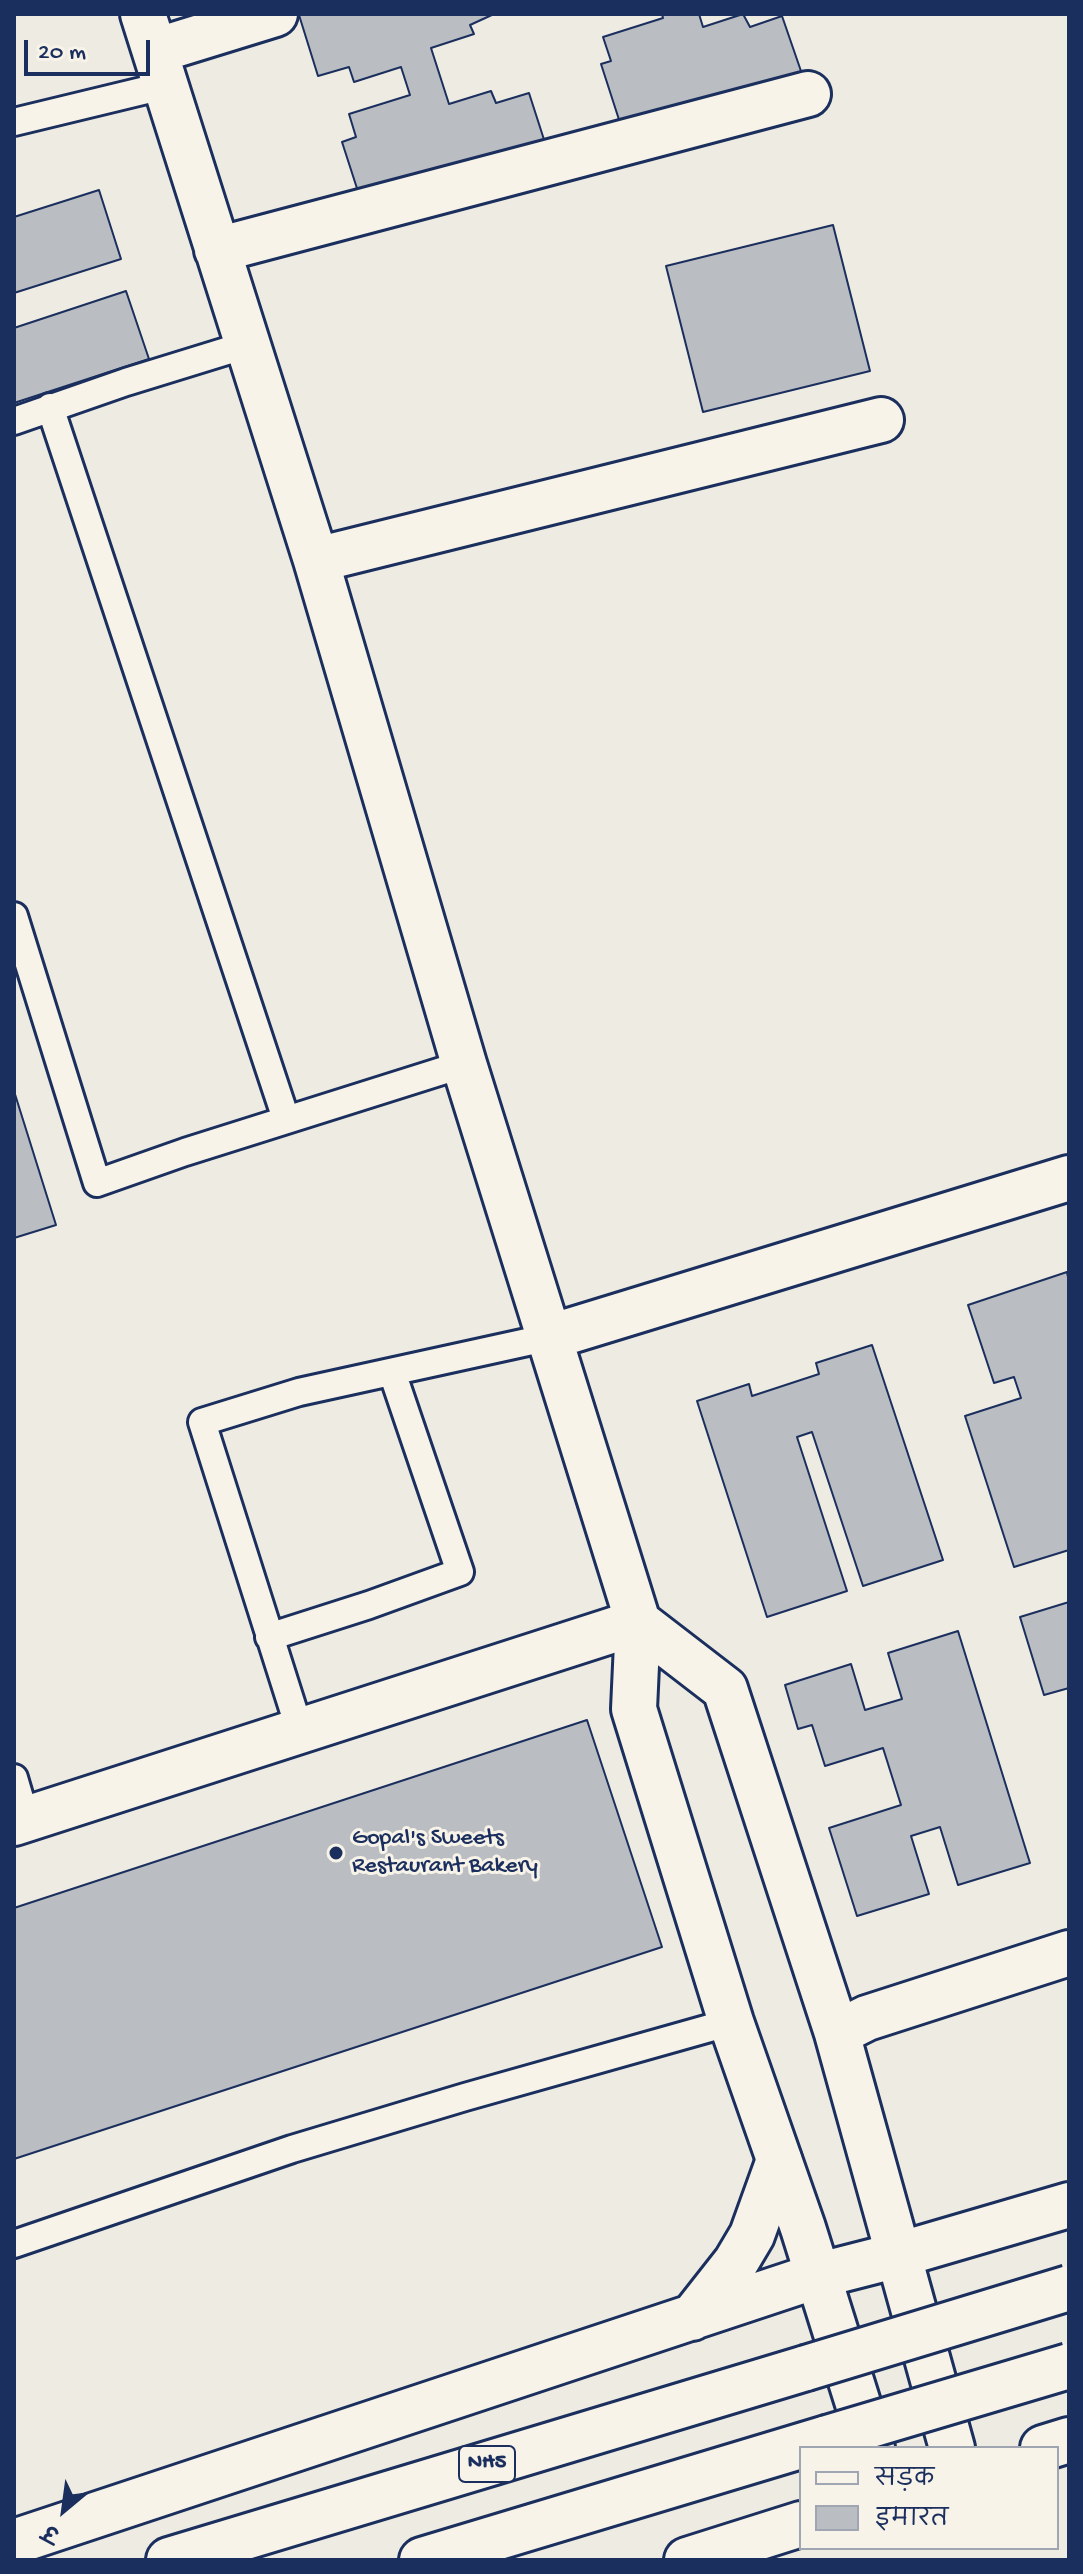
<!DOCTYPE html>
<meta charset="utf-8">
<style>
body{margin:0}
#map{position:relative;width:1083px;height:2574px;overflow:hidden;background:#eeebe2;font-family:"Gochi Hand","Playpen Sans Deva",sans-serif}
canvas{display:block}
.frame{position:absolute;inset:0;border:16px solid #1b2f5e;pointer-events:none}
.legend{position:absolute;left:799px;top:2446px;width:260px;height:104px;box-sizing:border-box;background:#f7f3e8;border:2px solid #9fa5b1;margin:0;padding:10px 14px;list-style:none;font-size:24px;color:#1b2f5e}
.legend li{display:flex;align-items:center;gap:16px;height:40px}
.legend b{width:40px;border:2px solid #9fa5b1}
.north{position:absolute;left:24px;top:2470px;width:80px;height:80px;-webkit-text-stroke:6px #f7f3e8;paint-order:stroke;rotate:209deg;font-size:22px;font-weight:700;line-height:32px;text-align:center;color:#1b2f5e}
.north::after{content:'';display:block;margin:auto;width:28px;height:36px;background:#1b2f5e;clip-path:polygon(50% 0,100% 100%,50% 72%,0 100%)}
.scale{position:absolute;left:24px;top:40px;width:126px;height:36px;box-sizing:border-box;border:4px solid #1b2f5e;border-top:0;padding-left:10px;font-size:24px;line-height:28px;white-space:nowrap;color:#1b2f5e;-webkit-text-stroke:6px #f7f3e8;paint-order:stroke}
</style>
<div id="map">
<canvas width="1083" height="2574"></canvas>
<div class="frame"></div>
<ul class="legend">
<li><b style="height:10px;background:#f7f3e8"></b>सड़क</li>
<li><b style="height:22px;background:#babdc2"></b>इमारत</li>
</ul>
<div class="north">उ</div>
<div class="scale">20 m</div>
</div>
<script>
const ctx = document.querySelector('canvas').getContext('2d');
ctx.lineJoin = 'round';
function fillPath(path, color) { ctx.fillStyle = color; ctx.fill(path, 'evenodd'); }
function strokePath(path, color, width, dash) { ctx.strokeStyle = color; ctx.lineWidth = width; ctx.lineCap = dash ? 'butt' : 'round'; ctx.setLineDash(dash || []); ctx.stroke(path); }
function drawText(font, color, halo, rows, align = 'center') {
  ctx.font = font + ' "Gochi Hand",sans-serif'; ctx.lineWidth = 6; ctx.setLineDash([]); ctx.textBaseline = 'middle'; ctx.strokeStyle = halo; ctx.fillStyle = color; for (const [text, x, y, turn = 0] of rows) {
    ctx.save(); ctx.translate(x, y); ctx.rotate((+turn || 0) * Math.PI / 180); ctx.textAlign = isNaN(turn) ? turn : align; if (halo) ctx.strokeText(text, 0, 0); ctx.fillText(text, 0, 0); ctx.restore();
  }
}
const building = new Path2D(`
 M303,14H494L470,25L474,34L431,48L449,104L491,91L496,103L529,93L548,152L364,210L342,142L356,137L349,114L410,95L401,67L354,82L349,67L318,76L299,15Z
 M662,14H699L703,27L743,14L750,27L782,16L802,74L623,132L601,64L611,61L603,37L663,18Z
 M99,190L121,259L14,293V217Z
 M833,225L870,371L703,412L666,266Z
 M126,291L149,359L14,403V328Z
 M14,1091L56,1225L14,1238Z
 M1067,1272L1069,1282V1550L1014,1567L965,1416L1021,1398L1014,1377L994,1383L968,1305Z
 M872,1345L943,1560L863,1586L812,1432L797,1437L847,1591L767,1617L697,1401L749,1384L752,1396L819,1374L816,1363Z
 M1069,1602V1688L1044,1695L1020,1617Z
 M958,1631L1030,1863L958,1885L940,1827L911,1836L929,1894L857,1916L829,1828L901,1805L883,1748L825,1766L812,1725L798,1729L785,1685L851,1664L865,1710L902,1699L888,1653Z
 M587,1720L662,1947L14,2159V1908Z`);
fillPath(building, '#babdc2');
strokePath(building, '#1b2f5e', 2);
const lane = new Path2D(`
 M14,122L167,85
 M50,407L286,1119
 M14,421L126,382L246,345
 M14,916L97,1183L185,1152L464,1064
 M269,1637L369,1605L460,1572L392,1372
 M300,1731L202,1422L299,1392L550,1337
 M14,1778L26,1819
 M14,2244L292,2149L465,2097L731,2022`);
const street = new Path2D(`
 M143,14L316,560L464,1064L638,1622L634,1709L731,2022L803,2228L872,2448
 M155,51L275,14
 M217,250L808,94
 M316,560L881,420
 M550,1337L1069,1178
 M638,1622L725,1689L837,2033L952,2448
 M14,1823L638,1622
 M837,2033L867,2018L1069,1953`);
const secondary = new Path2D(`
 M692,2318L736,2262L752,2235L779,2160
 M1043,2448L1069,2440
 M14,2542L816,2276L898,2255L1069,2205
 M687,2560L801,2524`);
const highway = new Path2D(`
 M169,2560L806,2368
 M422,2560L827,2438`);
strokePath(lane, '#1b2f5e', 32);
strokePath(street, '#1b2f5e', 50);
strokePath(secondary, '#1b2f5e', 50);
strokePath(highway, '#1b2f5e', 50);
strokePath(lane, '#f7f3e8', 26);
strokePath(street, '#f7f3e8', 44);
strokePath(secondary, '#f7f3e8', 44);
strokePath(highway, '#f7f3e8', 44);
const highwayBridge = new Path2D(`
 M806,2368L1069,2288
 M827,2438L1069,2366`);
strokePath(highwayBridge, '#1b2f5e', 50, []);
strokePath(highwayBridge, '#f7f3e8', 44);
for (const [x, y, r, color] of [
 [336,1853,8,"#1b2f5e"]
]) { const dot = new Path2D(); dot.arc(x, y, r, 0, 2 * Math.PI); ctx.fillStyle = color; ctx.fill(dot); strokePath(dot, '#f7f3e8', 3); }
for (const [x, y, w] of [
 [487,2464,56]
]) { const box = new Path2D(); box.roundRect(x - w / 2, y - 18, w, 36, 6); ctx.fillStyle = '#f7f3e8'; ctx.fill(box); strokePath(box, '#1b2f5e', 2); }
drawText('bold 22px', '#1b2f5e', null, [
 ["NH5",487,2464]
]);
drawText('24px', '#1b2f5e', '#f7f3e8', [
 ["Gopal's Sweets",352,1839],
 ["Restaurant Bakery",352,1867]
], 'left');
</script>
